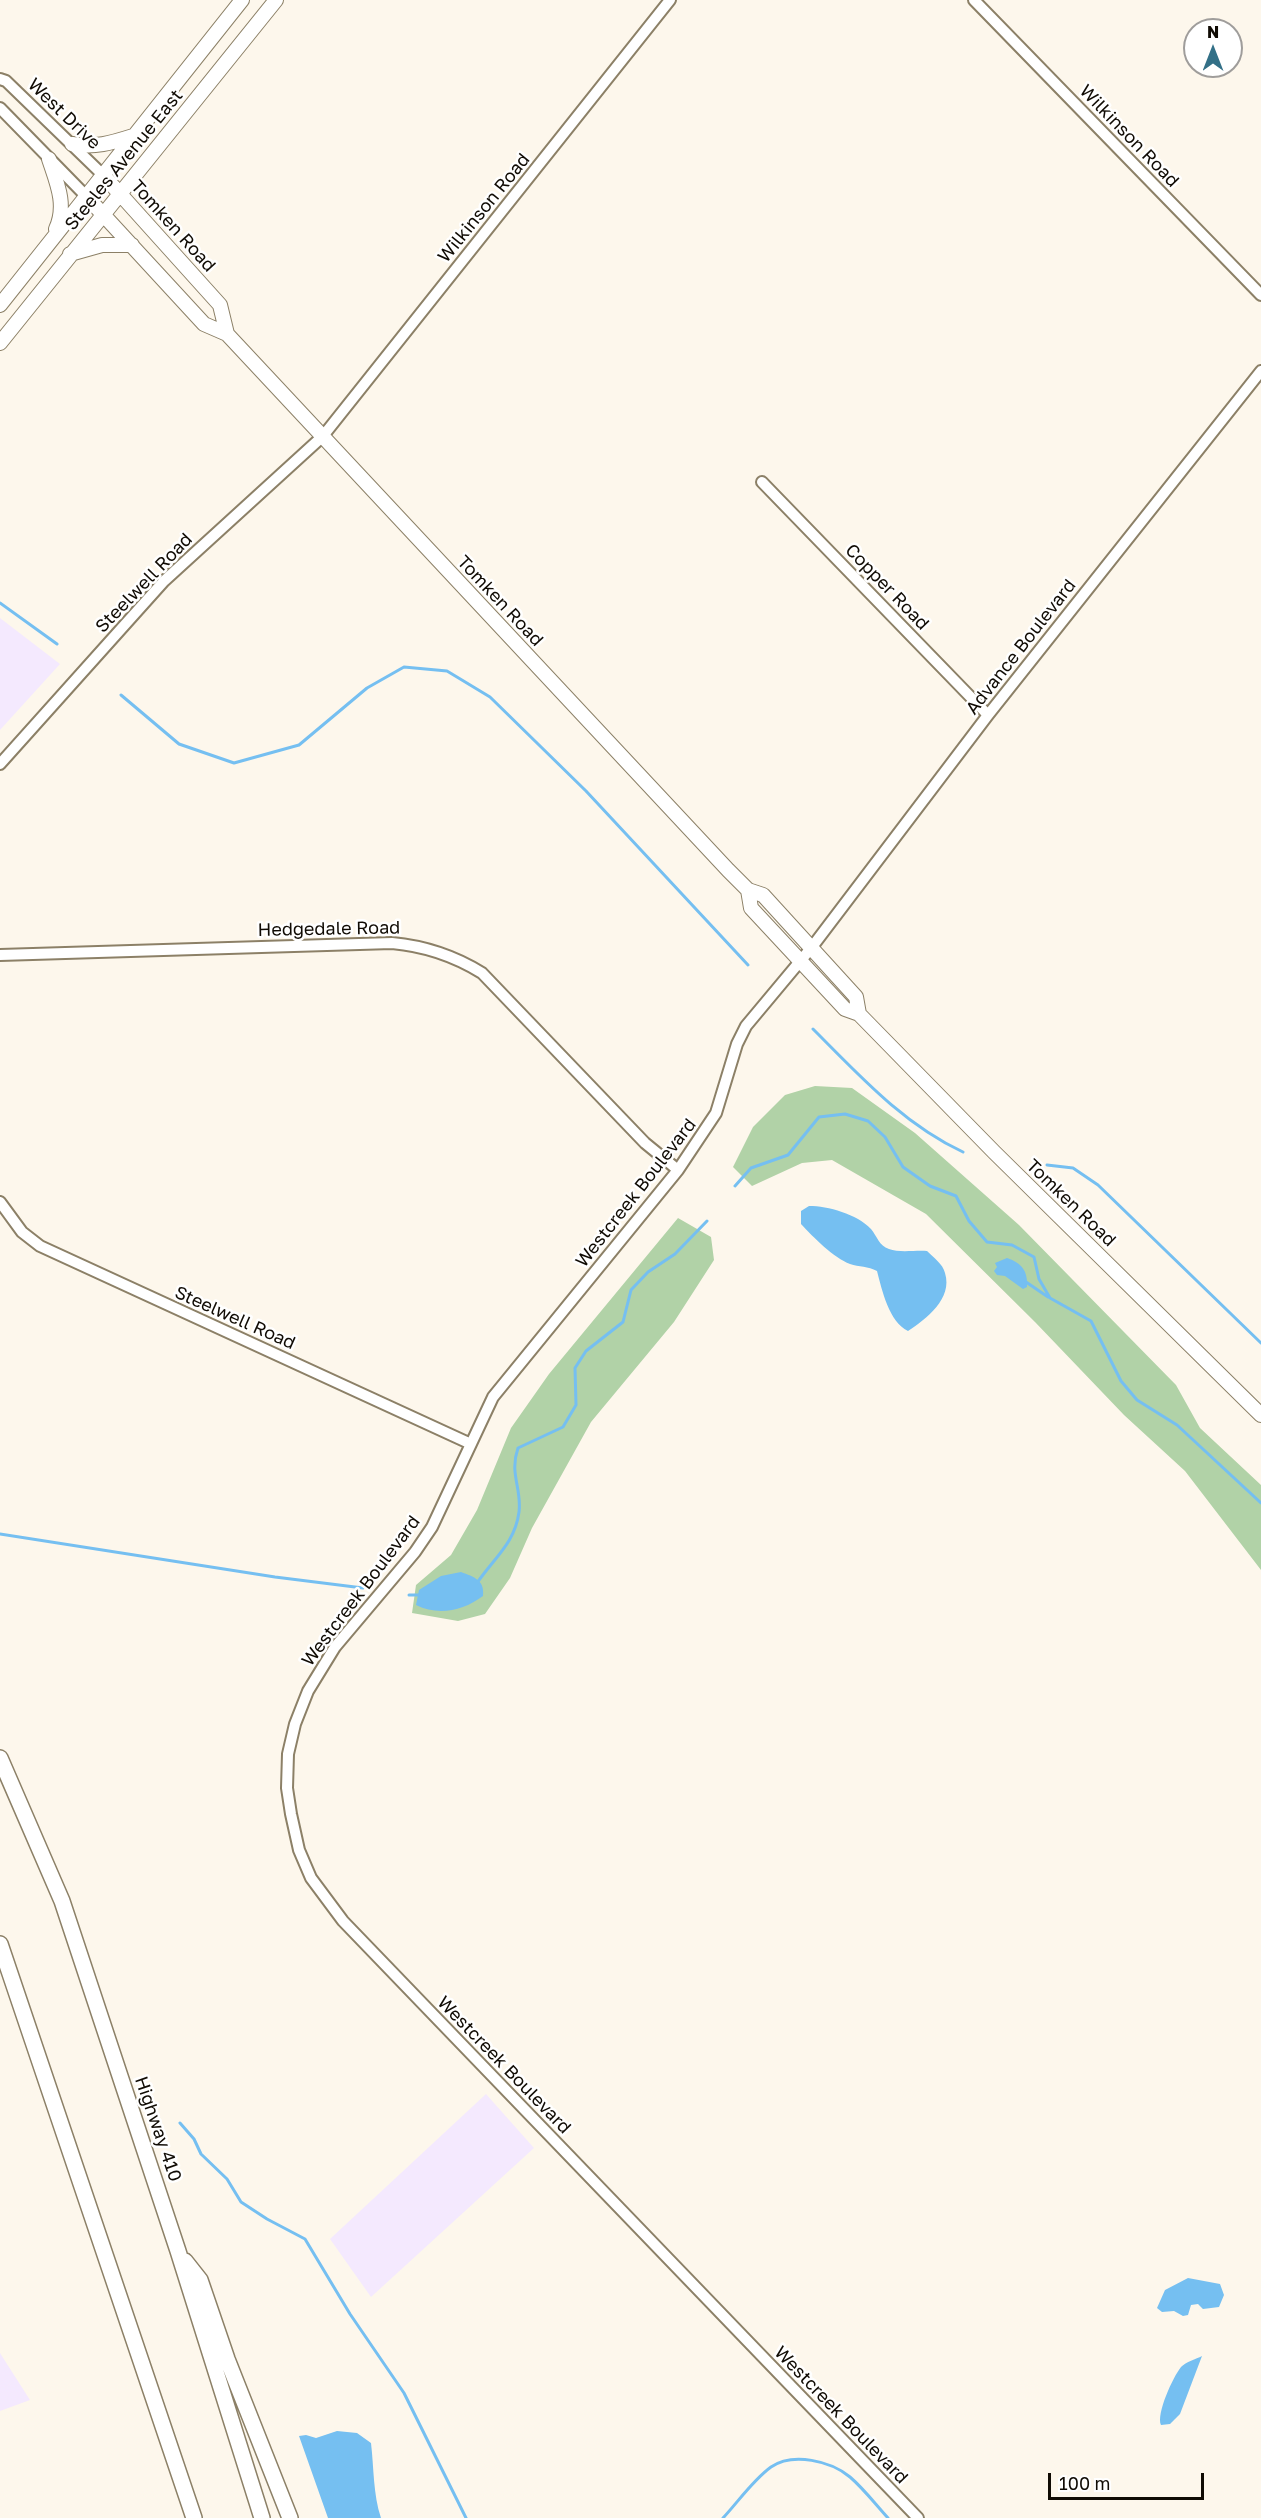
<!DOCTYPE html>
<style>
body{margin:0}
#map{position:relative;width:1261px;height:2518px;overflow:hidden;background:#fdf7ec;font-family:"Golos Text",sans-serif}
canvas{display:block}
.north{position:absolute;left:1183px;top:18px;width:60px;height:60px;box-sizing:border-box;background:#fff;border:2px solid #9f9d9b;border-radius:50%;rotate:0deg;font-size:16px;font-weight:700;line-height:24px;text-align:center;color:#100b04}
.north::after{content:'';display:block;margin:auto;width:21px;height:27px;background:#337087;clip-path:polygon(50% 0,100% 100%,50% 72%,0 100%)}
.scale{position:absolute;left:1048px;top:2473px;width:156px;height:27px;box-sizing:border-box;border:3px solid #100b04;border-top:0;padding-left:8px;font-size:18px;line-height:21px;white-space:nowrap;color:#100b04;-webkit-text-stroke:4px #fff;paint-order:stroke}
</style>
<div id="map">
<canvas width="1261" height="2518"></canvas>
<div class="north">N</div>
<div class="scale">100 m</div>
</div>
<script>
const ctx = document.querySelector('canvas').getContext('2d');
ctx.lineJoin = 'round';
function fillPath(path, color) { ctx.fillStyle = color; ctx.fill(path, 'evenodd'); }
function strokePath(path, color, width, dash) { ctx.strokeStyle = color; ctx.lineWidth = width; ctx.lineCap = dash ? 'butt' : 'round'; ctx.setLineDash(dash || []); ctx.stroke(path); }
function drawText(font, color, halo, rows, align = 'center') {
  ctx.font = font + ' "Golos Text",sans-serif'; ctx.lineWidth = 5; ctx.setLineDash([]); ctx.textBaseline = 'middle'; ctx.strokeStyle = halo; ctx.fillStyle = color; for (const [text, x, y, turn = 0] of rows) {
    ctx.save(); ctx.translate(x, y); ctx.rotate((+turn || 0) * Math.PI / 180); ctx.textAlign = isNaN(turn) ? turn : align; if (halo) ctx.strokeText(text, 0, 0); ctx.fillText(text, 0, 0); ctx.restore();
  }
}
fillPath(new Path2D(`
 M0,618L60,664L0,730Z
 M486,2094L534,2148L371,2297L330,2239Z
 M0,2353L30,2400L0,2411Z`), '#f4e9fe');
fillPath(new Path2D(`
 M815,1086L852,1088L915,1133L1019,1225L1176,1385L1200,1428L1261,1485V1570L1185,1471L1124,1415L1035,1322L926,1214L832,1160L802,1163L752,1186L733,1167L753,1127L785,1095Z
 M678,1218L711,1237L714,1260L674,1322L591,1422L532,1528L510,1578L485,1614L458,1621L412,1613L416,1585L451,1555L477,1510L511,1428L549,1374Z`), '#b1d2a7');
fillPath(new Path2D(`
 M809,1206C828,1206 857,1214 871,1229C877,1236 879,1246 889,1249C899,1253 916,1250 927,1251C933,1257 943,1264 945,1273C953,1299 926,1319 908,1331C889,1322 882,1290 877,1271C868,1266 859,1267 850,1264C834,1258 813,1237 801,1224V1211Z
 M1007,1258C1022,1263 1028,1271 1027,1287L1023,1289L1005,1276L997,1275L994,1271L997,1267L995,1263Z
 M461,1572C474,1577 485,1580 483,1596C463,1611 438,1616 416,1605L419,1590L441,1576Z
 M1188,2278L1220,2284L1224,2295L1219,2307L1203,2309L1198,2304L1191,2305L1188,2315L1183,2316L1174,2311L1162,2312L1157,2308L1165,2290Z
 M1202,2356L1180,2414L1170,2424L1161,2425C1156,2414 1173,2377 1181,2367C1186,2362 1196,2359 1202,2356Z
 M337,2431L357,2433L371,2443C374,2468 373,2494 381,2518H328L299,2436L306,2435L316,2438Z`), '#75bff1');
strokePath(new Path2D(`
 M0,603L57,644
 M121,695L179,744L234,763L299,745L367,688L404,667L447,671L490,697L586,791L748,965
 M813,1029C859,1075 903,1124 963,1152
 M1047,1165L1073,1168L1098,1185L1261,1343
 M735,1186L751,1168L788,1155L819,1117L845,1114L868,1121L885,1137L903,1167L930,1186L956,1196L969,1221L987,1242L1012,1245L1034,1257L1039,1279L1050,1298L1091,1321L1121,1381L1137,1400L1177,1425L1261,1503
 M1026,1282L1048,1297
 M0,1534L275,1577L363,1588
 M477,1583C494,1558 515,1543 519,1512C522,1488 509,1474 518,1448L563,1427L576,1405L575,1368L586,1351L623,1322L631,1290L648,1272L675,1254L707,1221
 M409,1595H420
 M180,2123L194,2139L201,2154L227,2179L241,2202L267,2219L305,2239L350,2314L404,2393L466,2518
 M723,2518C738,2502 753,2480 771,2467C793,2452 831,2461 850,2477C864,2489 876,2505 888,2518`), '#75bff1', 3);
const minor = new Path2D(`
 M974,0L1261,295
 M0,79L6,81L103,175
 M0,108L86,196
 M762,482L988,715
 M0,764L164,581L323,436L670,0
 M0,955L392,943C425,946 453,955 482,973L645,1143L678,1170
 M0,1202L22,1232L40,1246L471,1444
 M918,2518L343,1921L311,1878L299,1850L291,1814L287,1788L288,1754L295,1724L308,1691L335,1647L415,1552L432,1527L493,1397L678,1170L716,1113L737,1044L746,1026L812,947L988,715L1261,371`);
const major = new Path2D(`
 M72,144C95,148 111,143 133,136
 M49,159C57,183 67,205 56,229
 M103,175L220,305L227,334
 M86,196L204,324L227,334L728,870L748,890L763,895L856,997L859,1014
 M70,254L102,245H132
 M0,305L242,0
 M0,343L276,0
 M748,890L751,908L845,1009L859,1014L994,1152L1261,1415`);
const highway = new Path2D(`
 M0,1758L62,1901L178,2251L262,2518
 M0,1944L194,2518
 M185,2261L200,2280L227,2359L290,2518`);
strokePath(minor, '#8c8067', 14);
strokePath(major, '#8c8067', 16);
strokePath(highway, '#8c8067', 18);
strokePath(minor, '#fff', 10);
strokePath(major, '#fff', 14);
strokePath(highway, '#fff', 15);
drawText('18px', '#100b04', '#fff', [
 ["West Drive",64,114,44],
 ["Wilkinson Road",1129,136,46],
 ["Steeles Avenue East",124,160,-51],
 ["Wilkinson Road",484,208,-51],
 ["Tomken Road",173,226,48],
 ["Steelwell Road",144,583,-46],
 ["Copper Road",887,587,46],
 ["Tomken Road",500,601,47],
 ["Advance Boulevard",1021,647,-52],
 ["Hedgedale Road",329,929,-1],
 ["Westcreek Boulevard",636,1193,-52],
 ["Tomken Road",1071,1203,44],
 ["Steelwell Road",235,1318,24],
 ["Westcreek Boulevard",361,1591,-53],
 ["Westcreek Boulevard",504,2065,46],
 ["Highway 410",158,2129,71],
 ["Westcreek Boulevard",841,2415,46]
]);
</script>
